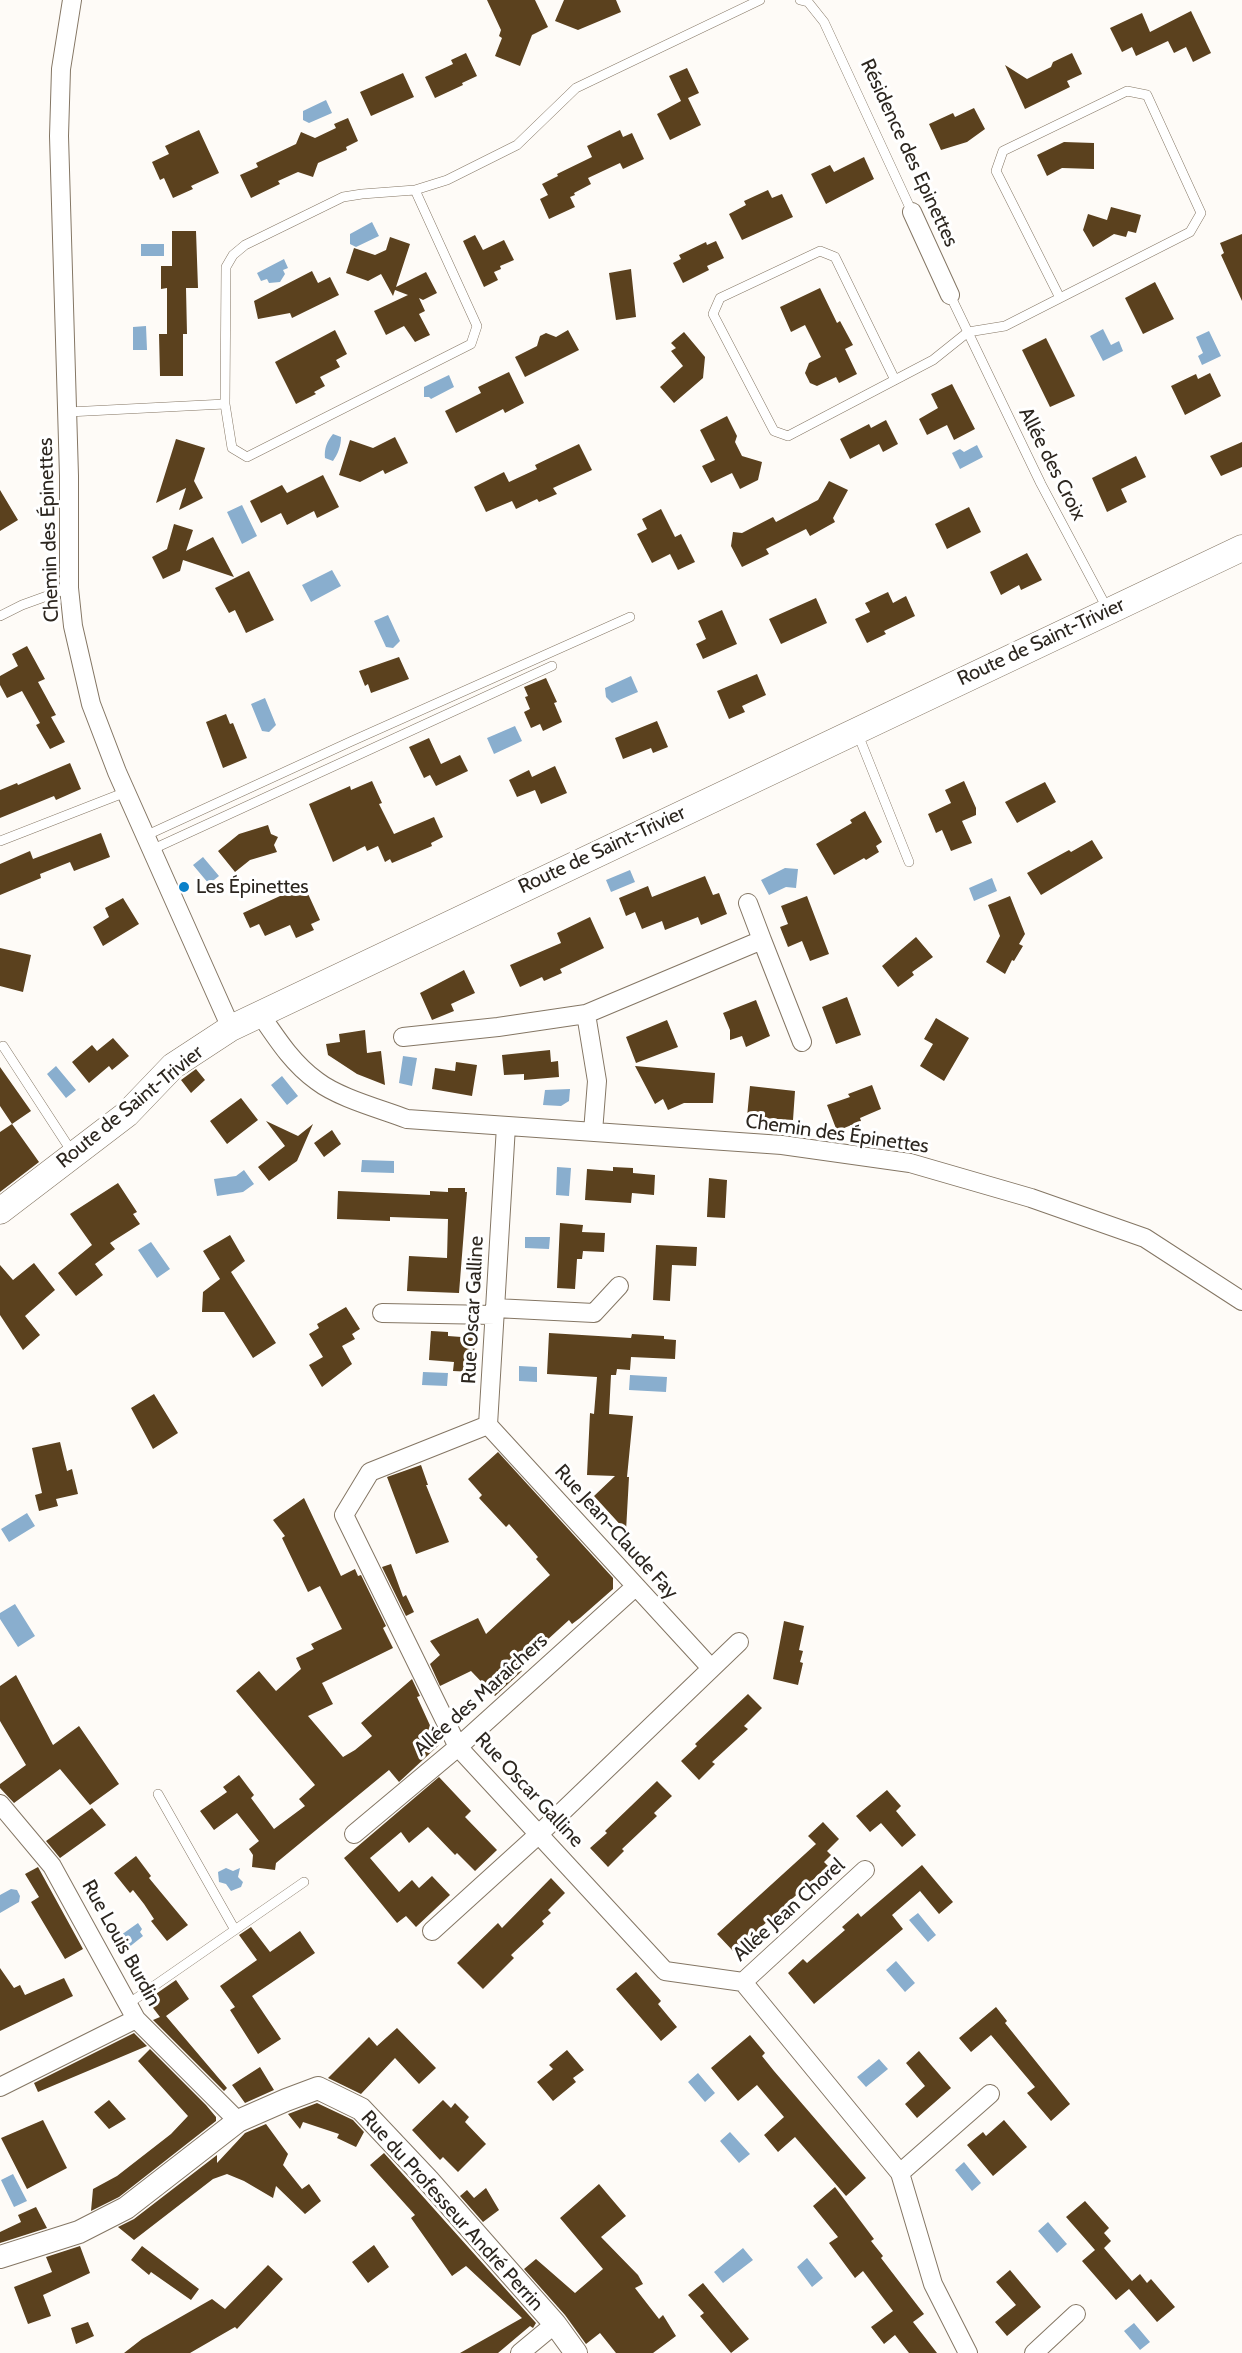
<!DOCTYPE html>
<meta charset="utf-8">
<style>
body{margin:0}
canvas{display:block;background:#fefbf7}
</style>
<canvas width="1242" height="2353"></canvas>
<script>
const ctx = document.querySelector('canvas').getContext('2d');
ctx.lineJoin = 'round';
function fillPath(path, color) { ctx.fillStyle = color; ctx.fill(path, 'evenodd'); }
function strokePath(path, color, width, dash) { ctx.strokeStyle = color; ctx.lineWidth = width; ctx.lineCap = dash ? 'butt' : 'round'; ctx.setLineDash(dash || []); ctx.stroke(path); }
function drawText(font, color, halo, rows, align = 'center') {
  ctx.font = font + ' Cabin,sans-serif'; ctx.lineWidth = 6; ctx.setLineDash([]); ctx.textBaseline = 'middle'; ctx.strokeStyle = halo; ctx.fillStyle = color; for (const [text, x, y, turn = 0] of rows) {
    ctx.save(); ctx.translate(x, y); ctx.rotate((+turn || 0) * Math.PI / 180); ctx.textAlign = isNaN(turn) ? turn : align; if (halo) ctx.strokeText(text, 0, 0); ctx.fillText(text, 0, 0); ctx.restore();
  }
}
fillPath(new Path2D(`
 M326,100L332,113L309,123L303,120V111Z
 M372,222L379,236L356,247L350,244V234Z
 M141,244H164V256H141Z
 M284,259L288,268L283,270L285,274L280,282L269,283L267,279L261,281L257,273Z
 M146,326L147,350H133V327Z
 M1103,329L1111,345L1119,341L1123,351L1103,361L1090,336Z
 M1209,331L1221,356L1202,365L1198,356L1203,353L1196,337Z
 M449,375L454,387L431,399L429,397H424V387Z
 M333,434L341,437C341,446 338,454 333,461L325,458C324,449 327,441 333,434Z
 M977,445L983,457L960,469L952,453L960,449L964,452Z
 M242,505L257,536L242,544L227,512Z
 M332,570L341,586L311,602L302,585Z
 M388,615L400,641L393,648L386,647L374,621Z
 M631,676L638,692L612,703L606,697L605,688Z
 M265,698L276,725L269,732L262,731L251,704Z
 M515,726L522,741L494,754L487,738Z
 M203,857L219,876L209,884L193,865Z
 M785,868L798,869L796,888L786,887L769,895L761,880Z
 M630,870L635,882L611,892L606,880Z
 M992,878L997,891L974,901L969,888Z
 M403,1056L417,1058L412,1086L399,1083Z
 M56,1066L76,1090L66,1098L47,1074Z
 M282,1076L298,1096L287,1105L271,1085Z
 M570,1089L569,1101L561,1106L543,1105L545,1090Z
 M362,1160L394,1161V1173L361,1172Z
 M557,1167L571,1168L569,1196L556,1195Z
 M244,1170L254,1184L243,1192L217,1196L214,1179L236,1176Z
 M525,1237H550L549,1249L525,1248Z
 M151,1242L170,1269L157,1278L138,1250Z
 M519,1366L537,1367V1382L519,1381Z
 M423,1372L448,1373L447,1386L422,1385Z
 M630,1375L667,1377L666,1392L629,1390Z
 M27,1513L35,1526L9,1542L1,1529Z
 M15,1604L35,1636L18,1647L0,1619V1613Z
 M226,1868L233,1871L240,1868L238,1877L243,1882L241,1887L231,1891L226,1884L219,1882L218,1872Z
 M11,1889L17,1890L20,1896L19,1902L0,1913V1895Z
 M918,1913L936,1935L928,1942L909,1920Z
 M138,1923L142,1929L140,1932L143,1936L123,1952L114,1940Z
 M896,1961L915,1983L905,1992L886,1970Z
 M879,2059L888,2069L866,2087L857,2077Z
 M698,2073L715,2093L705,2102L688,2082Z
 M730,2132L750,2154L739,2163L720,2141Z
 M964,2162L981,2183L972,2191L955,2170Z
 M13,2174L27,2201L14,2207L1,2180Z
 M1048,2222L1067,2244L1057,2253L1038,2231Z
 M743,2248L753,2260L723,2283L714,2272Z
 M807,2258L823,2278L812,2287L797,2267Z
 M1134,2323L1150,2342L1140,2350L1124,2331Z`), '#89aece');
fillPath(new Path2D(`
 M487,0H535L548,27L532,35L520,66L495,56L502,38L499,36L501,30Z
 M564,0H616L621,12L578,30L555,21Z
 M1191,11L1211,53L1193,62L1186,47L1174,53L1168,41L1136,56L1132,47L1122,52L1110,28L1142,13L1150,32Z
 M466,53L477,76L462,83L463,85L435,98L425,77L453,64L451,60Z
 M1072,53L1082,74L1067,81L1070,87L1025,109L1005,65L1027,79L1051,67L1053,62Z
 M687,68L699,93L688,98L701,125L670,140L657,114L681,101L669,76Z
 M403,73L414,97L371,116L360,92Z
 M974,108L985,129L967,142L941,150L929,124L953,113L955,117Z
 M348,118L358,141L346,147L347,150L318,163L313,177L298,172L278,181L280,184L251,198L240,175L258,167L256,163L296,144L301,132L315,138L336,128L334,124Z
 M199,130L219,173L191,186L193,189L173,198L164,178L160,180L152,162L169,154L165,146Z
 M620,130L623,137L632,133L644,159L623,169L620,163L588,178L591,184L574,193L575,195L570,197L575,207L549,219L540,199L548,195L542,184L558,176L557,174L592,157L587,146Z
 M1064,142L1094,143V169L1062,168L1047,176L1037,155Z
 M864,157L874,179L826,204L811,174L830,165L834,172Z
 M768,190L772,198L782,194L793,217L742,240L729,214L746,205L744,201Z
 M1111,207L1141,215L1136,233L1128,231L1126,237L1114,234L1093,247L1083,230L1088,214L1107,220Z
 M172,231H196L198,288H186L187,334H183V376H160L159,334H167V288L161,289V266H172Z
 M1242,234V301L1221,255L1224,253L1220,243Z
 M475,235L483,250L504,240L514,260L500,266L501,269L494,272L498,280L484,287L463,241Z
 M390,237L410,244L396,287L426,272L437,293L423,300L419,298L425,311L419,314L430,335L415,342L404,326L386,335L374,311L408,295L395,290L393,296L381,274L368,281L346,273L354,248L375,255L386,250Z
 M716,241L724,258L707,266L709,270L683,283L673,263L681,259L679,255L706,242L707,245Z
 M631,269L636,317L616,320L609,273Z
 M312,271L318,283L330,277L339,295L292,318L290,313L258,319L254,301Z
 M1155,282L1174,319L1143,334L1125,298Z
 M820,288L837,323L840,321L853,345L845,349L857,374L839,383L836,377L817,386L810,383L805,373L809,363L821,357L805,325L791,332L780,307Z
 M335,330L347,354L336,360L340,367L320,377L325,386L314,392L316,394L296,404L275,362Z
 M568,330L579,350L525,377L515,357L537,346L540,336L546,333L556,337Z
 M684,332L705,357L703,378L674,403L660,387L683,366L671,351L676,348L671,343Z
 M1046,338L1075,396L1050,407L1022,350Z
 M509,372L524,403L505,413L503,409L456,433L445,411L481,393L478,387Z
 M1210,373L1221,396L1185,415L1171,386L1196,374L1198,379Z
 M952,384L975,429L954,440L947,425L927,435L919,419L938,408L931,394Z
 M727,416L737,436L735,442L742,456L762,462L758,480L740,489L732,473L711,483L702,466L715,460L700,430Z
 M886,420L898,444L883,452L879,444L850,459L840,439L869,424L871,428Z
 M395,437L408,463L385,474L383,470L360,482L339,475L350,440L373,448Z
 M176,439L205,448L194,481L203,498L179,510L186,488L156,503Z
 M1242,442V467L1221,476L1210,456Z
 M579,444L592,470L553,488L557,494L539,502L537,499L516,509L512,501L486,512L474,487L504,472L509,482L537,469L535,465Z
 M1136,456L1146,477L1121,489L1127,502L1107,512L1092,478Z
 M323,475L339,507L317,518L314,511L287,525L281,513L261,523L250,501L282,485L287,493Z
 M829,481L848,490L833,518L835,522L810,536L806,529L766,549L769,554L742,567L731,546L733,532L742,533L773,517L776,522L818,500Z
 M0,490L18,520L0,531Z
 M969,507L981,532L947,549L935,524Z
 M661,509L675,537L681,534L695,562L678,570L670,554L652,563L637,534L647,529L642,519Z
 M174,524L193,530L186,551L213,537L234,577L183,560L180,571L163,579L152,557L167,549Z
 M1027,553L1042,580L1021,590L1019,585L1001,595L990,572Z
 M249,571L274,620L246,633L235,610L229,613L215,588Z
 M888,592L893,603L906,596L915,616L884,631L886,634L867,643L855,619L870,612L865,603Z
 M816,598L827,623L781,644L769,619Z
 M722,610L737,644L703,659L696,644L706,639L698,621Z
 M27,646L45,679L38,682L56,715L51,717L65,742L50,749L36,725L40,723L22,691L7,698L0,685V676L18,666L12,654Z
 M399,657L409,679L371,693L368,684L365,686L359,671Z
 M757,674L766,695L742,706L745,712L729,719L717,691Z
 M546,678L557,702L554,703L562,722L543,731L540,724L531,728L524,712L530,709L525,697L528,696L524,687Z
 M226,714L230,724L233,723L247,758L223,768L206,722Z
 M657,721L668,747L653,753L651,748L623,759L615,738Z
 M429,738L441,764L460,755L468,771L436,786L430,775L424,778L409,747Z
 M70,763L81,789L56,800L54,796L0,818V790L17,783L18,785Z
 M555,766L567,793L541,804L535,790L517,797L509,780L529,770L532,777Z
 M372,781L382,803L379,804L394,834L434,817L443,837L431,843L432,846L392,863L390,859L385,862L378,846L367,851L365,846L333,862L309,804L350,786L351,790Z
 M964,781L976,808V815L962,821L972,843L951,851L942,830L936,833L928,814L951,803L945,790Z
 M1045,782L1056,802L1017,823L1005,802Z
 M865,811L882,842L876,846L879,852L866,860L864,858L834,875L816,844L852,823L850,820Z
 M268,825L271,834L278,837L274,845L277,852L250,860L235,872L218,851L239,834Z
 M101,833L110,857L74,871L70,862L40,874L41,878L0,895V864L30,851L33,859Z
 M1092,840L1103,858L1041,895L1027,873L1069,850L1071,852Z
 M705,876L713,895L719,893L727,914L701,925L698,917L665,930L662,921L642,929L635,912L626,916L619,898L648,886L652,897Z
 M304,885L320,920L311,924L314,930L296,938L290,925L265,936L259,924L250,928L243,913Z
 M807,896L829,954L810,961L802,941L788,947L780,927L788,924L781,906Z
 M1010,896L1025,934L1019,944L1023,946L1014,961L1012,960L1005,974L986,962L1000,936L988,905Z
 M123,898L139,924L103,946L93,927L109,917L105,908Z
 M590,917L604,948L560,969L562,973L544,981L542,977L520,987L510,965L561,943L557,933Z
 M916,937L933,957L912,972L914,975L898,987L882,966Z
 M0,948L31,955L23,992L0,986Z
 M464,970L475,993L451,1004L454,1011L432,1020L420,993Z
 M847,997L861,1035L836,1044L822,1007Z
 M756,1000L770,1036L746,1047L742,1036L730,1040V1030L723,1013Z
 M936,1018L969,1038L944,1081L920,1066L933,1044L924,1039Z
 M667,1020L678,1047L636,1063L626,1037Z
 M365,1030L367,1053L381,1051L385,1085L357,1074L328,1055L326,1044L340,1042L339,1034Z
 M113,1038L129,1056L112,1070L109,1066L89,1083L72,1062L92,1045L97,1051Z
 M550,1050L551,1062L558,1061L559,1077L524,1080V1074L504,1075L502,1055Z
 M456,1062L477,1065L472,1096L432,1089L435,1068L455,1071Z
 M635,1066L715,1073L713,1103H684L668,1110L663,1099L655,1104Z
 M0,1067L31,1111L12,1124L0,1106Z
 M196,1069L205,1080L191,1093L181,1080Z
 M872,1085L881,1109L860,1118L861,1121L837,1131L827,1105L850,1097L848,1094Z
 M750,1086L795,1091L793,1120L747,1117Z
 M241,1098L258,1120L227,1144L210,1121Z
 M266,1121L298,1136L313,1124L297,1161L269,1181L258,1167L285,1146Z
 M12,1124L39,1162L0,1192V1132Z
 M332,1130L341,1144L324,1157L314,1143Z
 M613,1167L633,1168V1173L655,1175L654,1195L632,1193L631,1203L585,1200L587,1169L613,1171Z
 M709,1178L727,1180L725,1218L707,1217Z
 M118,1183L137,1212L133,1214L140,1224L110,1243L115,1249L95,1264L103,1275L76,1296L58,1273L92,1245L70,1214Z
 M448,1188H465V1192H467L459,1293L407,1291L409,1256L447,1258L448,1219L390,1217V1221L337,1219L338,1191L430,1195V1191L448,1192Z
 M560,1223L583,1225L582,1232L605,1233L604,1252L583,1251L582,1259H577L575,1289L557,1288Z
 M230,1235L245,1261L231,1272L276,1343L253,1358L224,1312H202L203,1292L220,1279L203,1251Z
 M656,1245L697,1247L696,1266L672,1265L670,1301L653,1300Z
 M34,1263L55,1290L25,1316L40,1335L23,1350L0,1315V1265L13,1280Z
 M346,1307L360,1329L352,1334L355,1339L342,1346L352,1364L322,1387L309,1365L323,1357L309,1334L319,1328L317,1324Z
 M431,1331L448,1332V1336L475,1338L473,1372L453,1371L454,1362L429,1360Z
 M549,1333L631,1338L632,1334L664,1336V1339L676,1340L675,1359L631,1357L630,1370L617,1369L616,1375H611L609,1414L633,1416L627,1477H629L626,1531L594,1496L615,1476L587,1475L590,1413L594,1414L597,1377L547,1374Z
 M154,1394L178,1433L153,1449L131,1408Z
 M60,1442L67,1471L72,1469L78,1494L56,1499L58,1506L39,1511L35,1495L42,1493L32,1448Z
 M498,1452L613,1578V1589L580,1618L572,1624L569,1620L522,1663L523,1665L520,1669L522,1671L495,1696L471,1671L440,1686L430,1664L440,1655L430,1641L478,1618L486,1634L550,1575L536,1559L538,1557L509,1524L506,1527L479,1498L482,1495L468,1479Z
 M421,1465L428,1485H426L449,1542L416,1554L387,1477Z
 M304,1498L341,1576L355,1569L358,1576L361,1575L386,1626L383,1628L393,1648L322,1683L333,1704L308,1716L343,1757L355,1750L372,1736L361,1723L412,1679L420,1696L417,1697L439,1745L399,1782L389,1770L276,1863L275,1870L252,1867L253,1855L249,1849L259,1841L237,1813L214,1830L200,1811L227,1792L223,1787L239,1775L254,1795L251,1798L274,1829L305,1806L299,1799L315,1785L236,1691L259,1671L276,1691L301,1669L296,1658L314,1649L311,1644L342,1629L320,1586L308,1592L282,1538L285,1536L273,1520Z
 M391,1564L403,1597L406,1595L414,1612L406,1616L382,1567Z
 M784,1621L804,1626L799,1650L803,1651L800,1662L803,1663L798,1685L773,1679Z
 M16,1675L53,1745L79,1726L119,1784L90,1805L60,1769L14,1803L0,1788V1784L26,1765L0,1721V1686Z
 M748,1694L762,1708L744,1726L748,1729L712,1762L715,1764L699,1780L681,1761L697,1746L695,1744Z
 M439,1777L471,1811L465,1817L497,1850L475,1871L457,1853L455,1855L428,1827L409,1843L401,1832L370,1858L399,1892L412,1880L419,1888L432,1876L450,1895L416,1927L406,1916L397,1923L344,1858Z
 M657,1781L672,1796L654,1813L657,1816L622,1849L624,1851L608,1867L590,1848L607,1833L605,1831Z
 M887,1790L901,1806L896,1811L916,1835L902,1847L881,1823L870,1832L856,1816Z
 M92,1808L106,1825L60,1858L46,1841Z
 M823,1822L839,1839L827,1851L831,1855L824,1862L828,1866L734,1952L717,1934L816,1844L808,1836Z
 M136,1856L151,1876L149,1878L188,1925L167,1941L151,1921L154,1919L144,1904L133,1890L130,1893L114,1873Z
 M922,1865L953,1902L939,1914L920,1891L892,1915L903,1929L814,2004L788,1973L803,1959L807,1963L845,1930L842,1927L858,1913L861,1917Z
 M38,1867L83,1949L65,1959L31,1902L39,1897L25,1874Z
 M551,1878L565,1893L548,1910L551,1913L542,1921L544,1924L511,1955L514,1958L483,1989L457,1963L498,1923L502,1928Z
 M251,1927L270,1952L300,1931L315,1953L252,1996L281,2039L258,2054L230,2010L235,2007L220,1986L257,1960L239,1935Z
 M0,1968L14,1988L20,1985L25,1995L64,1978L73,1996L0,2031Z
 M636,1972L661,2001L658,2004L677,2027L661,2041L616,1989Z
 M176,1980L189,1999L166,2016L227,2088L224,2091L153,2020L160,2017L147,2000Z
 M996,2007L1007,2021L1005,2023L1070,2104L1051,2121L1027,2093L1035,2087L991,2035L971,2052L959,2038Z
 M397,2028L436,2068L419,2084L395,2058L361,2094L328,2078L369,2037L377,2046Z
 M134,2033L147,2046L38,2092L34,2083Z
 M750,2035L765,2053L762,2056L774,2071L866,2178L846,2196L795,2137L778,2152L764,2135L784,2117L757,2085L738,2101L711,2068Z
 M150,2049L206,2105L216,2117V2121L119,2197L91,2211L93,2189L117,2176L171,2134L188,2116L138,2061Z
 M567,2050L584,2070L573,2078L576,2082L553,2101L537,2082L553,2069L549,2065Z
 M919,2051L951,2088L917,2118L905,2104L925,2086L906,2063Z
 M260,2067L274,2090L245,2103L232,2085Z
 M109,2100L126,2119L109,2129L94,2112Z
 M443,2100L451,2108L455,2103L469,2117L465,2122L486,2144L458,2172L443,2157L440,2160L412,2130Z
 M317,2103L353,2120L364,2132L356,2147L337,2138L339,2134L303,2122L300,2129L288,2114Z
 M43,2120L67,2168L27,2189L1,2138Z
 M1004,2120L1027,2147L993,2176L967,2145L983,2132L986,2136Z
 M266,2124L288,2154L283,2165L302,2189L309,2184L321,2201L305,2214L276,2186L273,2198L244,2181L227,2174L213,2179L134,2240L118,2227L134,2219L217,2155V2163L245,2133Z
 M384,2153L536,2323L533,2328L530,2326L498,2353H460L522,2318L466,2266L452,2276L411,2218L415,2215L370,2165Z
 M599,2184L626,2216L601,2237L638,2275L643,2284L635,2288L659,2319L663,2315L676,2336L653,2353H616L600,2333L586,2344L565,2315L524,2269L536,2259L575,2293L603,2269L560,2218Z
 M835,2187L874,2239L871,2241L883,2256L881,2258L924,2314L913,2322L937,2353H909L895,2335L884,2344L871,2327L893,2311L863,2271L855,2278L829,2243L838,2237L813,2206Z
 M486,2188L499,2210L483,2222L460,2196L467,2190L474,2198Z
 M1085,2201L1109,2228L1104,2233L1111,2241L1104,2248L1132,2281L1140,2274L1147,2283L1151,2279L1175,2307L1157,2322L1129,2289L1116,2300L1082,2261L1095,2250L1066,2217Z
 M36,2207L47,2228L0,2243V2232L21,2222L18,2215Z
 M374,2245L389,2267L368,2283L352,2262Z
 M80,2246L90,2273L43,2295L51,2316L28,2324L14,2287L52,2272L46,2257Z
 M142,2246L199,2289L191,2300L151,2272L149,2275L131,2260Z
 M268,2265L283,2279L237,2329L235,2327L190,2353H124L142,2339L212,2299L225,2309Z
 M1010,2270L1041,2307L1007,2336L995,2322L1016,2305L996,2282Z
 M703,2283L749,2339L731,2353L700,2316L704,2313L688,2295Z
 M88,2322L94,2336L76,2344L71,2328Z`), '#5b411e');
const service = new Path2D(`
 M800,0L808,2L824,22L912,212
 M950,295L1041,484L1108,610
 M895,380L835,257L820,251L720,298L713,314L774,431L788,436L933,360L968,332L1005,326L1060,298L996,171L1003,151L1127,91L1147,95L1201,213L1190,232L1060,298
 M225,404L232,448L247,457L471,344L477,326L415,190
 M68,412L225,404L226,267L233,255L245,245L343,197L362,194L415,190L447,180L517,145L576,88L760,0
 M0,616L22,605L69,588
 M857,732L909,862
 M145,836L352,741L630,617
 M0,841L126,792
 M151,850L552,666
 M3,1046L72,1152
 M158,1794L235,1930
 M128,2004L304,1882`);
const minor = new Path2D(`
 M72,0L61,69L59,136L69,476V588L73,626L91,704L117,772L231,1028
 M912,212L950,295
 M748,903L762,940
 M260,1014C277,1039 293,1064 317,1081C339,1098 381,1109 407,1119L782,1145L910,1163L1031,1198L1145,1238L1242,1301
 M403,1037L498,1027L586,1014
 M506,1126L488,1425L370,1472L344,1515L458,1747L665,1971L743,1982L900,2173L933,2284L968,2353
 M593,1132L597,1081L586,1014L762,940L802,1042
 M495,1308L594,1313L619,1286
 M382,1313L495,1315
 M488,1425L711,1668
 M0,1804L52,1866L136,2019L238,2121
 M354,1834L458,1747L635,1587
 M432,1931L539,1834L739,1642
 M743,1982L865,1870
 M0,2087L136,2019
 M900,2173L990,2094
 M520,2353L555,2324
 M1034,2353L1076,2314`);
const tertiary = new Path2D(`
 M0,2257L79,2232L126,2208L238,2121L286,2100L318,2088L361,2109L428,2180L555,2324L576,2353`);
const secondary = new Path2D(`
 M0,1211L127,1114L173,1066L231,1028L1242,548`);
strokePath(service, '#847664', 10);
strokePath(minor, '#847664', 20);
strokePath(tertiary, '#847664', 24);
strokePath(secondary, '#847664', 27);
strokePath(service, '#fff', 9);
strokePath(minor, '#fff', 18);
strokePath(tertiary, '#fff', 22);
strokePath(secondary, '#fff', 26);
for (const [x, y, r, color] of [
 [184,887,6,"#0b81ca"]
]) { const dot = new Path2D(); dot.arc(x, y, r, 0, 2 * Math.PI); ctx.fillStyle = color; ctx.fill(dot); strokePath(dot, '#fff', 2); }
drawText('20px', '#2c261f', '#fff', [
 ["Résidence des Epinettes",909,153,65],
 ["Allée des Croix",1052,464,63],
 ["Chemin des Épinettes",49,530,-92],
 ["Route de Saint-Trivier",1041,642,-25],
 ["Route de Saint-Trivier",602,850,-25],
 ["Route de Saint-Trivier",130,1107,-39],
 ["Chemin des Épinettes",837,1134,8],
 ["Rue Oscar Galline",473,1310,-87],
 ["Rue Jean-Claude Fay",616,1532,48],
 ["Allée des Maraîchers",481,1695,-42],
 ["Rue Oscar Galline",529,1790,47],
 ["Allée Jean Chorel",789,1910,-42],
 ["Rue Louis Burdin",121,1943,61],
 ["Rue du Professeur André Perrin",452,2211,48]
]);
drawText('20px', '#2c261f', '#fff', [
 ["Les Épinettes",196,887]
], 'left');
</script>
